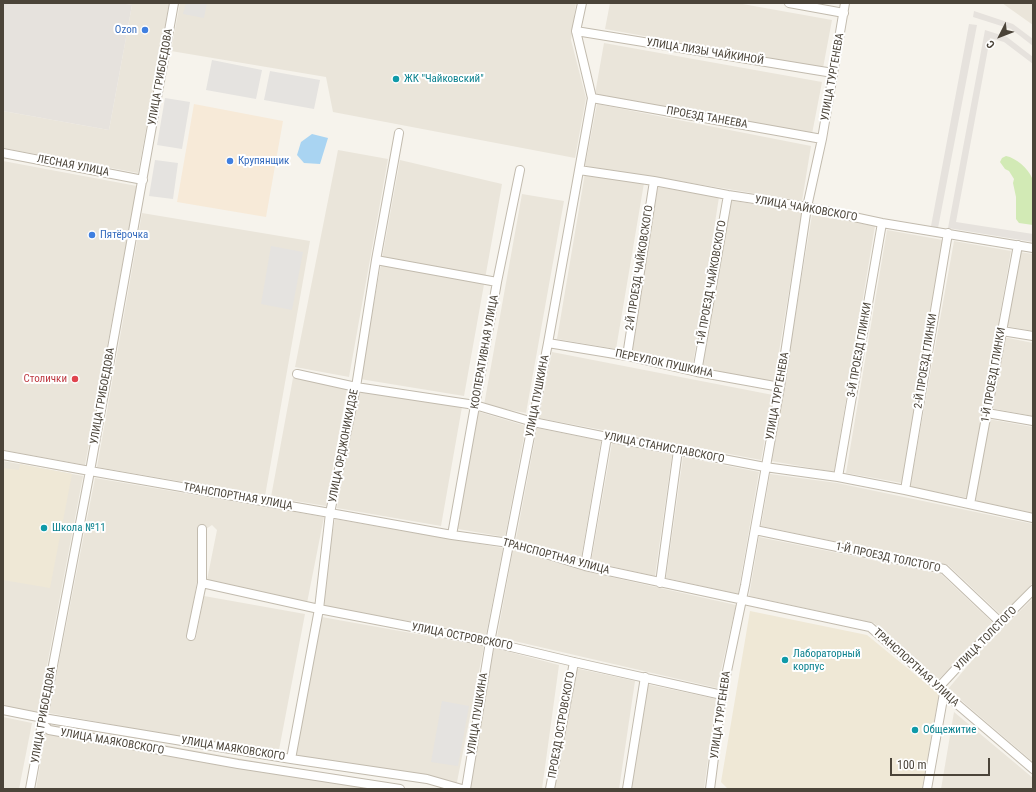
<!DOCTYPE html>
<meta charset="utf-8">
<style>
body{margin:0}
#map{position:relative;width:1036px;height:792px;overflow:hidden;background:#f6f3ec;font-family:"Roboto Condensed",sans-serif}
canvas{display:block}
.frame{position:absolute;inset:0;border:4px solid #4b4439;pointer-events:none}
.north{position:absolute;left:980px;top:16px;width:40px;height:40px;-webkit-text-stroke:3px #fff;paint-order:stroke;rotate:228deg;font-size:11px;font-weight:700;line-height:16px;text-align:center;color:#4b4439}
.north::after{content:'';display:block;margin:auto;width:14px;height:18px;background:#4b4439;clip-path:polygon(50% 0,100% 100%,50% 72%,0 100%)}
.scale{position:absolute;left:890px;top:758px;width:100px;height:18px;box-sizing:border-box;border:2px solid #4b4439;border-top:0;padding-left:5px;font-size:12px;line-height:14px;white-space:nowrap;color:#4b4439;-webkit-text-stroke:3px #fff;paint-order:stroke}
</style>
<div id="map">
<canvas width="1036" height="792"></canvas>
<div class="frame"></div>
<div class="north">С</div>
<div class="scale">100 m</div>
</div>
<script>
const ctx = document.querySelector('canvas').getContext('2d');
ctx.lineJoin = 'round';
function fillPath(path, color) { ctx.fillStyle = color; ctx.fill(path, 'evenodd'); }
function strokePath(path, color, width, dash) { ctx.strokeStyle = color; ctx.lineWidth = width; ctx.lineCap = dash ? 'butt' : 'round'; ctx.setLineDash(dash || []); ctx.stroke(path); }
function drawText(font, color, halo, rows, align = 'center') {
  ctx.font = font + ' "Roboto Condensed",sans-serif'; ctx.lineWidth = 4; ctx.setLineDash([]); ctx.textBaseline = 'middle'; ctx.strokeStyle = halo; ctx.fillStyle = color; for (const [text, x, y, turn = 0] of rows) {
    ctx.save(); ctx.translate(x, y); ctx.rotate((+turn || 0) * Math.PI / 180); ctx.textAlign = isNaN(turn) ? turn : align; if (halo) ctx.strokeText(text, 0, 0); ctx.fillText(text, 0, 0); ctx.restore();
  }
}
fillPath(new Path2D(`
 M120,3H169L138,173L3,148V111L109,130L132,5Z
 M180,3H576L571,40L586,98L575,158L333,112L326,77L171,51Z
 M610,3H737L832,20L823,68L605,29Z
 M1002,3H1033V25Z
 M604,43L822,82L812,134L595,94Z
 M597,104L811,146L802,201L585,166Z
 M338,150L388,159L349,377L295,367Z
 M400,160L502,184L464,396L360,379Z
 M3,161L137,186L85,465L3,450Z
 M585,173L644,183L616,349L557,339Z
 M658,187L719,197L693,364L631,354Z
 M522,194L564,201L526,413L484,405Z
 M728,200L802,212L774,382L700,370Z
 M142,213L310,241L265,496L97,467Z
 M812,215L875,226L834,472L771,461Z
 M887,230L943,240L902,483L846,473Z
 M954,241L1011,251L968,498L910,487Z
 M1019,252L1033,254V331L1005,326Z
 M1003,337L1033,343V416L990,408Z
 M552,352L773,395L761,460L539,418Z
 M293,378L347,388L326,506L271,497Z
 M358,390L462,407L441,526L337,508Z
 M473,410L526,426L505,537L452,528Z
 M988,419L1033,427V513L973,500Z
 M537,428L601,441L581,559L516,539Z
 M612,443L672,455L655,576L591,562Z
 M683,457L759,472L738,594L666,578Z
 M3,461L83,476L38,713L3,706Z
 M770,474L837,483L1033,524V583L1001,615L948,565L761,526Z
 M95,478L324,517L307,603L206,585L217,530L212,525L206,529L187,640L196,638L204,596L305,614L278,755L49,713Z
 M335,519L503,548L486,635L318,605Z
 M759,537L941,574L993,623L938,680L874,623L749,596Z
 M513,550L584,571L736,605L717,688L497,637Z
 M1033,598V762L948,689L981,650Z
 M316,616L484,646L456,787L289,757Z
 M494,648L559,665L542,789H467Z
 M570,667L635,681L619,789H553Z
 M646,684L716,699L704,789H630Z
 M954,712L1033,778V789H941Z
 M3,717L32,723L19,789H3Z
 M47,724L411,789H36Z`), '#eae5da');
fillPath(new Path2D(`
 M194,104L283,121L266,217L177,202Z`), '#f7ead8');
fillPath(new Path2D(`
 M3,3H120L132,5L109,130L3,111Z
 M974,11L1013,24L1033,39V46L1011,29L973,17Z
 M969,24L977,25L938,228L931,226Z
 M985,30L1007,37L1033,57V64L1004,42L990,38L956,222L1033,234V242L948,228Z`), '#e6e2dd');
fillPath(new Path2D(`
 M20,464L72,474L50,588L3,580V468L19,470Z
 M750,611L867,635L939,694L922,789H728L721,782Z`), '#efe8d6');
fillPath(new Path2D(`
 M1006,156C1016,158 1028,168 1032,178C1035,183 1033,217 1033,225L1019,223L1016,219V197L1013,183L1014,179L1009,171L1005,169L1000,162L1002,158Z`), '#d2eab5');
fillPath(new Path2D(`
 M186,3H207L204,18L183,14Z
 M212,60L262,70L256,99L206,90Z
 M270,71L320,80L314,109L264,100Z
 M165,98L190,102L182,149L157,145Z
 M155,160L178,163L173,199L149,196Z
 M271,246L303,252L292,310L261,304Z
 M442,701L469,706L458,766L431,762Z`), '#e5e3e0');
fillPath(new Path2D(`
 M312,134L328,138L320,164L304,163L297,155L301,142Z`), '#a9d4f2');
const minor = new Path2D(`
 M789,3L844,13
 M576,31L833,73
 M592,98L822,139
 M3,153L143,180
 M579,170L654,181L728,195L807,207L882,223L1033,248
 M376,260L497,282
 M1002,331L1033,336
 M548,343L627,356L697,372L780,387
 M627,356L654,181
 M697,372L728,195
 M297,374L356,387L475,405L533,422L607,437L765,467L838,477L905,490L1033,518
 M987,413L1033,421
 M3,455L90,471L330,513L452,535L509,543L585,566L870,627L939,687L944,693L1033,769
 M838,477L882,223
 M905,490L948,233
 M970,504L1018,245
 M755,530L944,569L1001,623
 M452,535L497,282L520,170
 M585,566L607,437
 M202,583L319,609L490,642L574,662L722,695
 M660,583L678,450
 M191,636L202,583V529
 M939,687L977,646L1033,590
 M3,710L43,718L291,759L427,779L462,789
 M42,723L49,730L238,764L400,789
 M291,759L319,609L330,513L356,387L376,260L399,133
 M30,789L43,718L90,471L174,3
 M466,789L490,642L548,343L592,98L576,31L582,3
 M550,789L574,662
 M627,789L645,677
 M710,789L722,695L745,585L780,387L807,207L822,139L845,3
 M927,789L944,693`);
strokePath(minor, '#c2bbae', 10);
strokePath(minor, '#fff', 8);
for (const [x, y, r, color] of [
 [145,30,4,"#3f7fe0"],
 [396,79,4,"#0f9aa8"],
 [230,161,4,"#3f7fe0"],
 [92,235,4,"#3f7fe0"],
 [75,379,4,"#e0444e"],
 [44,528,4,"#0f9aa8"],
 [785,660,4,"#0f9aa8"],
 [915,730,4,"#0f9aa8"]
]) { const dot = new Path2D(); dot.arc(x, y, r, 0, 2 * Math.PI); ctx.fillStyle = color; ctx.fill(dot); strokePath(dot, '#fff', 1.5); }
drawText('11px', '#366cbe', '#fff', [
 ["Ozon",137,30,"right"],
 ["Крупянщик",238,161],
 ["Пятёрочка",100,235]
], 'left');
drawText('11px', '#4b4439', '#fff', [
 ["УЛИЦА ЛИЗЫ ЧАЙКИНОЙ",705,52,9],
 ["УЛИЦА ГРИБОЕДОВА",161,77,-80],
 ["УЛИЦА ТУРГЕНЕВА",833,77,-80],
 ["ПРОЕЗД ТАНЕЕВА",707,118,10],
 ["ЛЕСНАЯ УЛИЦА",73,166,11],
 ["УЛИЦА ЧАЙКОВСКОГО",806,209,10],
 ["2-Й ПРОЕЗД ЧАЙКОВСКОГО",640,268,-81],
 ["1-Й ПРОЕЗД ЧАЙКОВСКОГО",712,283,-80],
 ["3-Й ПРОЕЗД ГЛИНКИ",860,350,-80],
 ["КООПЕРАТИВНАЯ УЛИЦА",485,352,-80],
 ["2-Й ПРОЕЗД ГЛИНКИ",926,361,-81],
 ["ПЕРЕУЛОК ПУШКИНА",664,364,12],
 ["1-Й ПРОЕЗД ГЛИНКИ",994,375,-80],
 ["УЛИЦА ГРИБОЕДОВА",103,396,-80],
 ["УЛИЦА ПУШКИНА",538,396,-79],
 ["УЛИЦА ТУРГЕНЕВА",778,396,-80],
 ["УЛИЦА ОРДЖОНИКИДЗЕ",344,446,-79],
 ["УЛИЦА СТАНИСЛАВСКОГО",664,448,11],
 ["ТРАНСПОРТНАЯ УЛИЦА",238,497,10],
 ["ТРАНСПОРТНАЯ УЛИЦА",556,557,15],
 ["1-Й ПРОЕЗД ТОЛСТОГО",888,558,12],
 ["УЛИЦА ОСТРОВСКОГО",462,637,11],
 ["УЛИЦА ТОЛСТОГО",986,639,-46],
 ["ТРАНСПОРТНАЯ УЛИЦА",916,668,42],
 ["УЛИЦА ПУШКИНА",478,714,-81],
 ["УЛИЦА ГРИБОЕДОВА",44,715,-80],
 ["УЛИЦА ТУРГЕНЕВА",721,715,-82],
 ["ПРОЕЗД ОСТРОВСКОГО",562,725,-80],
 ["УЛИЦА МАЯКОВСКОГО",112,742,10],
 ["УЛИЦА МАЯКОВСКОГО",233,749,9]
]);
drawText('11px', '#0d838f', '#fff', [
 ["ЖК \"Чайковский\"",404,79],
 ["Школа №11",52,528],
 ["Лабораторный",793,654],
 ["корпус",793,667],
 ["Общежитие",923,730]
], 'left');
drawText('11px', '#be3a42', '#fff', [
 ["Столички",67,379]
], 'right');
</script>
